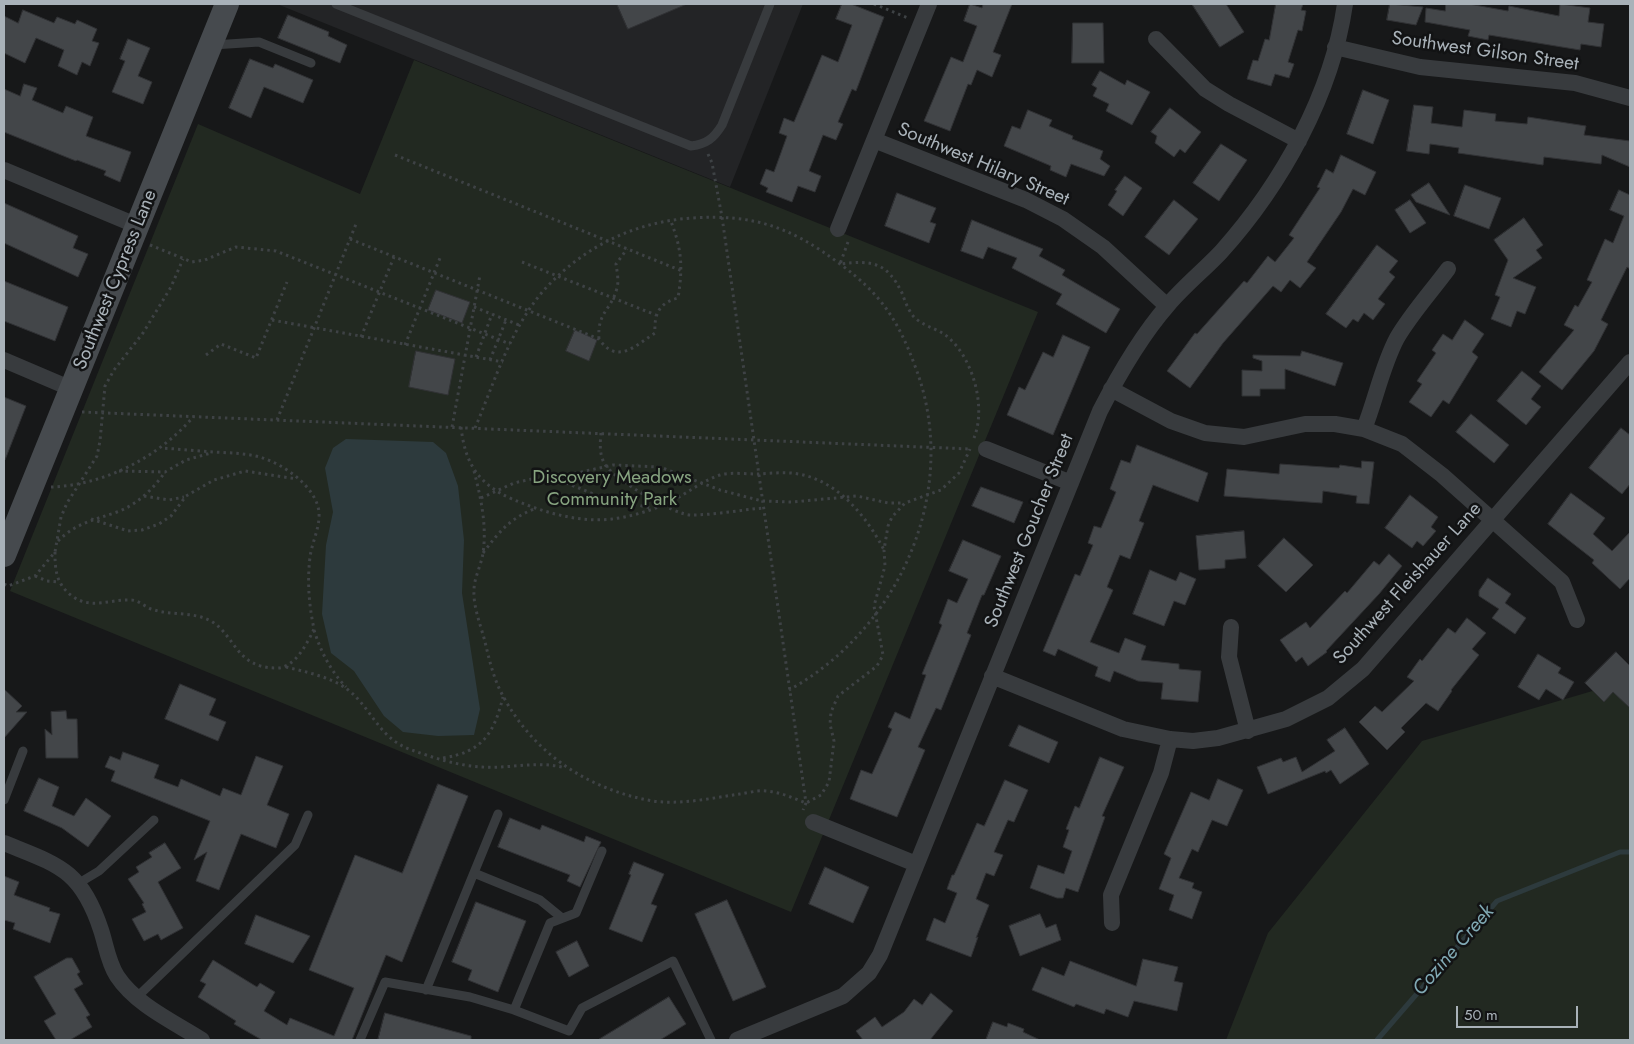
<!DOCTYPE html>
<style>
body{margin:0}
#map{position:relative;width:1634px;height:1044px;overflow:hidden;background:#171819;font-family:Jost,sans-serif}
canvas{display:block}
.frame{position:absolute;inset:0;border:5px solid #a9b2b9;pointer-events:none}
.scale{position:absolute;left:1456px;top:1006px;width:122px;height:22px;box-sizing:border-box;border:2px solid #a9b2b9;border-top:0;padding-left:6px;font-size:15px;line-height:18px;white-space:nowrap;color:#a9b2b9;-webkit-text-stroke:4px #121314;paint-order:stroke}
</style>
<div id="map">
<canvas width="1634" height="1044"></canvas>
<div class="frame"></div>
<div class="scale">50 m</div>
</div>
<script>
const ctx = document.querySelector('canvas').getContext('2d');
ctx.lineJoin = 'round';
function fillPath(path, color) { ctx.fillStyle = color; ctx.fill(path, 'evenodd'); }
function strokePath(path, color, width, dash) { ctx.strokeStyle = color; ctx.lineWidth = width; ctx.lineCap = dash ? 'butt' : 'round'; ctx.setLineDash(dash || []); ctx.stroke(path); }
function drawText(font, color, halo, rows, align = 'center') {
  ctx.font = font + ' Jost,sans-serif'; ctx.lineWidth = 5; ctx.setLineDash([]); ctx.textBaseline = 'middle'; ctx.strokeStyle = halo; ctx.fillStyle = color; for (const [text, x, y, turn = 0] of rows) {
    ctx.save(); ctx.translate(x, y); ctx.rotate((+turn || 0) * Math.PI / 180); ctx.textAlign = isNaN(turn) ? turn : align; if (halo) ctx.strokeText(text, 0, 0); ctx.fillText(text, 0, 0); ctx.restore();
  }
}
fillPath(new Path2D(`
 M277,4H803L730,187Z`), '#232426');
fillPath(new Path2D(`
 M414,60L1038,312L791,912L10,591L198,124L360,194Z
 M1630,680V1040H1226L1268,933L1422,741Z`), '#222921');
fillPath(new Path2D(`
 M346,439L433,442L446,453L458,486L464,540L462,593L480,709L474,735L438,736L403,732L384,716L354,671L331,653L322,614L326,545L333,512L325,468L333,448Z`), '#2d3a3d');
strokePath(new Path2D(`
 M1377,1040L1497,901L1620,852H1630`), '#2d3a3d', 5);
const building = new Path2D(`
 M617,4H687L628,29Z
 M842,4H851L884,17L856,91L852,89L838,122L843,124L836,140L823,135L809,171L821,176L815,192L798,186L792,202L766,192L768,188L760,184L766,169L774,172L787,136L779,133L784,118L794,122L822,55L838,62L852,25L836,19Z
 M970,4L982,8L983,4H1012L993,52L1001,55L992,77L977,70L971,85L968,84L950,131L924,121L951,57L963,62L977,26L964,21Z
 M1192,4H1226L1244,32L1220,47Z
 M1276,4H1303L1301,10L1306,11L1302,31L1298,30L1288,62L1294,64L1289,78L1275,74L1271,86L1247,79L1253,60L1258,61L1265,39L1269,40Z
 M1390,4L1423,7L1416,25L1387,20Z
 M1446,4H1469L1508,11L1509,6L1559,16L1560,4L1590,8L1588,22L1604,24L1601,47L1581,44L1580,50L1489,35L1488,40L1468,36L1470,30L1425,22L1426,8L1445,11Z
 M23,10L54,23L57,17L75,24L77,20L97,29L92,41L99,43L90,66L82,62L77,75L58,66L64,50L36,38L25,63L4,53V16L18,23Z
 M288,15L329,32L328,36L347,45L340,63L278,38Z
 M1073,23H1103L1104,63H1072Z
 M128,39L150,48L138,76L152,82L143,104L112,92L125,61L120,59Z
 M250,59L273,68L275,64L313,80L303,103L264,87L251,118L229,108Z
 M1100,71L1125,85L1127,80L1150,92L1132,125L1106,111L1109,104L1093,96L1097,88L1092,85Z
 M24,84L37,88L32,100L63,113L66,106L93,117L86,136L131,152L120,182L104,175L106,171L77,160L76,161L4,132V89L20,96Z
 M1363,90L1389,100L1373,144L1347,134Z
 M1414,105L1433,107L1431,123L1462,127L1464,110L1496,114L1495,121L1527,124L1528,117L1586,126L1584,135L1630,141V167L1602,155L1601,164L1544,157L1543,165L1458,153L1459,148L1430,144L1429,154L1407,151Z
 M1170,108L1201,132L1185,153L1180,149L1174,157L1155,143L1157,136L1151,132Z
 M1028,110L1052,120L1049,126L1073,136L1072,139L1103,151L1100,159L1110,166L1104,176L1071,164L1066,177L1050,170L1051,166L1004,146L1012,126L1020,129Z
 M1221,144L1247,160L1219,201L1193,183Z
 M1341,155L1376,172L1365,195L1353,189L1341,212L1307,262L1316,268L1300,288L1290,280L1281,292L1273,286L1223,343L1190,388L1167,371L1195,333L1197,334L1244,281L1247,283L1268,256L1275,262L1294,238L1289,235L1320,188L1317,187L1326,169L1333,173Z
 M1125,176L1142,188L1123,216L1108,205L1117,191L1115,190Z
 M1429,183L1450,215L1416,202L1411,195Z
 M1465,185L1501,198L1489,229L1454,216Z
 M1619,190L1630,195V269L1627,267L1601,320L1608,324L1594,351L1562,390L1539,372L1574,330L1564,325L1575,305L1578,307L1592,282L1587,280L1605,239L1613,243L1624,216L1610,210Z
 M897,193L936,208L930,222L936,224L929,243L885,226Z
 M1174,200L1198,219L1169,255L1145,237Z
 M1410,200L1426,223L1410,233L1395,210Z
 M4,203L78,236L73,248L88,254L78,277L4,243Z
 M1524,218L1543,245L1536,250L1542,258L1513,278L1536,287L1525,314L1517,311L1511,327L1491,319L1500,297L1495,295L1508,260L1494,240Z
 M972,220L1043,249L1039,256L1065,270L1062,275L1120,309L1106,333L1056,304L1062,294L1012,268L1017,258L988,247L983,259L961,251Z
 M1377,245L1398,261L1389,272L1395,277L1378,299L1385,304L1373,320L1364,313L1358,322L1353,319L1346,328L1326,314Z
 M4,281L68,307L55,341L4,321Z
 M436,290L470,302L462,323L428,310Z
 M1465,320L1484,334L1472,352L1478,357L1449,404L1443,400L1431,417L1409,402L1422,384L1417,381L1436,353L1432,350L1443,334L1452,340Z
 M575,330L597,340L589,361L566,351Z
 M1063,335L1090,347L1053,435L1007,415L1019,387L1025,390L1043,352L1053,357Z
 M416,351L455,359L448,395L409,387Z
 M1302,351L1343,363L1335,386L1285,369V389H1260V396H1242V370L1262,371V361L1253,358V355L1300,356Z
 M1522,371L1541,386L1531,399L1541,407L1526,425L1497,401Z
 M4,397L26,406L5,460H4Z
 M1471,414L1509,445L1494,463L1456,432Z
 M1621,428L1630,435V484L1622,494L1589,468Z
 M1137,445L1208,473L1198,502L1153,485L1139,521L1144,523L1130,559L1120,555L1107,587L1113,590L1090,642L1119,653L1125,638L1146,646L1141,660L1179,664V669L1201,671L1198,702L1161,699L1163,683L1138,681L1114,671L1110,682L1095,676L1098,667L1058,649L1055,656L1043,651L1075,574L1080,576L1093,545L1088,543L1094,526L1101,528L1116,492L1110,489L1121,460L1130,463Z
 M1362,461L1374,462L1369,504L1356,503L1357,496L1323,491L1322,503L1224,496L1227,469L1279,474L1280,464L1339,468L1340,465L1361,468Z
 M981,487L1023,502L1014,523L972,506Z
 M1571,493L1605,518L1593,534L1612,551L1630,532V578L1620,589L1592,563L1594,560L1548,524Z
 M1410,495L1438,517L1431,527L1436,531L1423,546L1417,541L1412,548L1385,528Z
 M1244,531L1246,558L1225,560V568L1199,570L1196,536Z
 M1284,538L1313,565L1286,592L1258,566Z
 M963,540L1001,556L984,595H982L967,633L971,635L941,710L936,708L918,747L925,750L897,817L850,799L861,770L872,774L892,729L888,727L895,712L910,719L926,675L922,674L942,625L939,623L948,599L957,603L968,579L949,571Z
 M1389,554L1402,566L1379,594L1326,651L1327,652L1308,666L1302,657L1296,662L1280,640L1306,622L1310,628L1345,591L1347,593L1374,561L1379,565Z
 M1150,570L1176,581L1180,572L1196,579L1185,605L1174,601L1164,626L1133,614Z
 M1488,578L1511,594L1505,603L1526,618L1515,634L1492,618L1499,609L1479,596V591Z
 M1467,618L1486,633L1472,649L1479,655L1451,690L1452,691L1438,711L1426,703L1401,728L1405,732L1387,750L1359,722L1375,706L1382,712L1414,681L1407,677L1420,659L1422,661L1448,628L1455,633Z
 M1616,652L1630,666V708L1613,692L1604,702L1585,683Z
 M1538,654L1561,668L1558,673L1574,682L1563,700L1546,689L1539,700L1518,687Z
 M180,684L216,699L209,715L226,722L218,741L165,719Z
 M4,689L22,706L16,712H27L4,738Z
 M66,711L67,719H77L78,758H46L45,729L52,735L51,712Z
 M1019,725L1058,742L1049,763L1009,746Z
 M1345,728L1369,764L1340,784L1331,770L1326,773L1325,771L1268,794L1257,767L1281,758L1283,762L1296,757L1302,772L1335,751L1327,740Z
 M123,752L159,765L154,778L178,787L181,779L220,796L223,788L241,795L256,756L283,766L267,805L289,814L276,848L241,834L219,890L196,881L207,852L194,860L210,821L111,781L115,771L105,767L110,756L120,760Z
 M1100,757L1124,767L1102,816L1105,817L1078,892L1066,888L1063,898H1057L1030,888L1038,865L1064,874L1072,851L1063,847L1069,830L1066,829L1075,806L1079,808Z
 M39,778L59,787L52,806L74,816L86,798L111,816L88,847L62,828L24,811Z
 M1218,779L1243,790L1227,826L1212,820L1198,852L1192,849L1179,878L1194,883L1192,888L1202,892L1192,919L1169,910L1174,895L1159,889L1171,858L1164,854L1191,792L1209,800Z
 M1005,780L1028,790L1014,822L1008,820L994,852L1003,855L994,876L986,873L976,899L989,905L976,938L978,937L971,957L926,940L934,918L945,923L957,893L947,889L952,875H954L977,823L984,826Z
 M438,784L468,796L402,962L386,955L352,1040H262L234,1024L236,1021L198,997L206,984L200,981L213,960L257,987L260,983L275,992L264,1011L287,1025L290,1018L334,1036L354,988L309,970L355,855L402,873Z
 M510,818L540,830L542,825L584,842L586,836L601,842L580,887L567,881L570,875L498,847Z
 M165,843L181,868L158,882L183,928L161,940L158,934L144,941L132,919L146,912L142,904L144,903L128,879L139,872L136,867L152,857L149,853Z
 M634,862L664,874L651,904L657,906L642,942L609,929L631,875L629,874Z
 M825,867L869,887L853,923L809,904Z
 M4,876L19,882L14,895L50,908L49,911L60,914L50,943L13,929L15,923L4,920Z
 M727,900L766,987L733,1001L695,914Z
 M476,902L526,921L498,992L468,980L472,970L452,962Z
 M1040,914L1046,928L1056,924L1061,940L1020,956L1009,926Z
 M256,915L310,936L293,963L245,944Z
 M577,941L589,966L569,977L556,952Z
 M67,958H72L80,972L77,974L83,984L74,989L90,1015L86,1017L92,1027L70,1040H56L44,1021L56,1014L34,977Z
 M1143,959L1178,967L1174,981L1183,983L1177,1011L1134,1001L1128,1017L1106,1009L1104,1014L1076,1004L1074,1007L1032,990L1042,967L1064,976L1070,961L1136,986Z
 M931,993L953,1011L930,1040H863L856,1031L875,1017L882,1027L904,1012L914,999L922,1005Z
 M669,997L686,1024L660,1040H598Z
 M385,1013L471,1036V1040H378Z
 M993,1022L1007,1027L1008,1023L1024,1029L1023,1032L1040,1040H986Z`);
fillPath(building, '#434649');
strokePath(building, '#313235', 1);
strokePath(new Path2D(`
 M874,4L908,18
 M708,154L712,163L722,217L806,803L803,810
 M395,155L682,271
 M350,239L599,339C617,365 635,346 655,333C654,314 659,303 678,298C683,267 682,249 670,219
 M848,242L840,264C872,260 887,262 902,293C905,301 908,310 914,317C922,325 934,328 944,334C972,354 987,406 974,438
 M150,245L192,262L205,260L236,247L276,251L510,344
 M522,262L656,315
 M474,307L519,325
 M272,320L503,362
 M361,337L394,257
 M599,339C597,312 611,311 617,288C619,281 617,271 616,264L627,249
 M405,345L440,258
 M206,355L221,344L256,358L287,282
 M476,357L492,314
 M490,360L506,320
 M82,412L970,449
 M277,420L356,224
 M452,427L480,275
 M461,427C465,463 478,484 512,499C543,512 578,523 612,519C628,517 647,512 663,505C683,497 699,482 720,475C731,472 746,474 758,474C774,473 791,471 807,476C842,486 868,519 884,550
 M475,428C495,381 510,329 544,290C583,247 634,222 692,218C754,214 791,227 840,264C881,294 898,320 915,366C962,488 901,628 789,690
 M601,433C600,444 599,456 606,466C616,480 674,515 691,515C715,515 740,510 763,508
 M119,471L165,472L186,460L211,453
 M474,471C481,498 487,526 483,553C481,566 474,578 474,590C473,605 480,624 484,638C489,658 493,678 503,696C534,754 589,790 653,801C681,805 712,798 740,794C748,793 757,790 766,791C780,792 793,798 806,803L821,795L829,782L834,741L830,724L831,712L838,696L877,666L883,655L874,606L885,566L884,550L888,526L892,517L905,503L941,490L959,473L970,449
 M554,478L601,497L651,508
 M51,487C105,485 159,457 194,416
 M144,496L169,500L184,497
 M481,498L514,483L536,478H554L613,465L660,467L720,490L762,501L792,502L857,496L888,503H904
 M91,519L128,531L142,530L159,524L171,516L186,496L214,480L245,471L297,479
 M58,541C76,523 94,520 117,512C137,505 154,488 165,472
 M55,552C55,570 56,584 72,596C91,610 110,599 131,600C138,600 144,606 151,609C171,616 192,611 211,621C235,635 236,668 276,668C294,669 307,644 314,629C309,605 307,582 310,557C312,542 320,528 319,512C316,486 283,464 260,457C245,453 230,453 214,452C197,451 179,449 161,448
 M483,553C499,532 509,519 534,509
 M35,576L47,581L59,582
 M4,584L8,586L35,576L55,552L61,517L67,503L97,456L100,441L105,386L114,370L143,333L171,287L183,259
 M314,630C321,652 330,670 346,687
 M286,667C306,672 331,677 347,689C371,707 378,737 409,749C431,757 458,766 482,767C511,769 537,760 565,768
 M443,758C483,752 494,733 503,697`), '#3e4245', 3, [2.5, 4]);
strokePath(new Path2D(`
 M336,4L691,146C707,144 714,138 722,125L770,4
 M213,45L259,42L311,63
 M4,800L23,751
 M474,873L540,900L562,918
 M79,883L99,871L154,820
 M426,990L498,814
 M136,998L295,845L308,815
 M514,1010L550,923L576,913L602,851
 M360,1040L385,982L470,997L514,1010L569,1031L582,1008L673,961L711,1040`), '#383b3e', 9);
strokePath(new Path2D(`
 M1156,39L1205,89L1229,104L1299,141
 M1335,47L1420,67L1575,83L1630,98
 M874,140L1026,200L1063,219L1103,247L1167,306
 M4,170L138,226
 M838,229L929,4
 M4,360L72,389
 M1111,389L1171,421L1205,433L1244,437L1305,424H1335L1364,429L1402,444L1442,475L1562,582L1577,620
 M1364,429C1376,399 1382,366 1397,338C1411,314 1431,292 1448,269
 M986,449L1071,483
 M1231,627L1229,657L1248,731
 M992,676L1123,729L1170,739L1193,741L1218,738L1286,719L1328,698L1363,669L1630,362
 M813,822L916,864
 M4,843C58,865 81,869 101,930C106,945 108,962 117,976C136,1005 174,1022 202,1040
 M1112,923L1111,895L1161,773L1170,739
 M737,1040L843,996L869,973L880,955L1100,411C1119,374 1140,337 1168,305C1184,286 1204,270 1221,252C1282,184 1332,94 1345,4`), '#383b3e', 16);
strokePath(new Path2D(`
 M4,555L227,4`), '#464a4e', 24);
drawText('19px', '#a9b2b9', '#121314', [
 ["Southwest Gilson Street",1485,52,8],
 ["Southwest Hilary Street",983,165,23],
 ["Southwest Cypress Lane",116,280,-68],
 ["Southwest Goucher Street",1030,531,-68],
 ["Southwest Fleishauer Lane",1408,584,-48]
]);
drawText('19px', '#87a480', '#121314', [
 ["Discovery Meadows",612,478],
 ["Community Park",612,500]
]);
drawText('italic 20px', '#80a9b4', '#121314', [
 ["Cozine Creek",1454,951,-49]
]);
</script>
